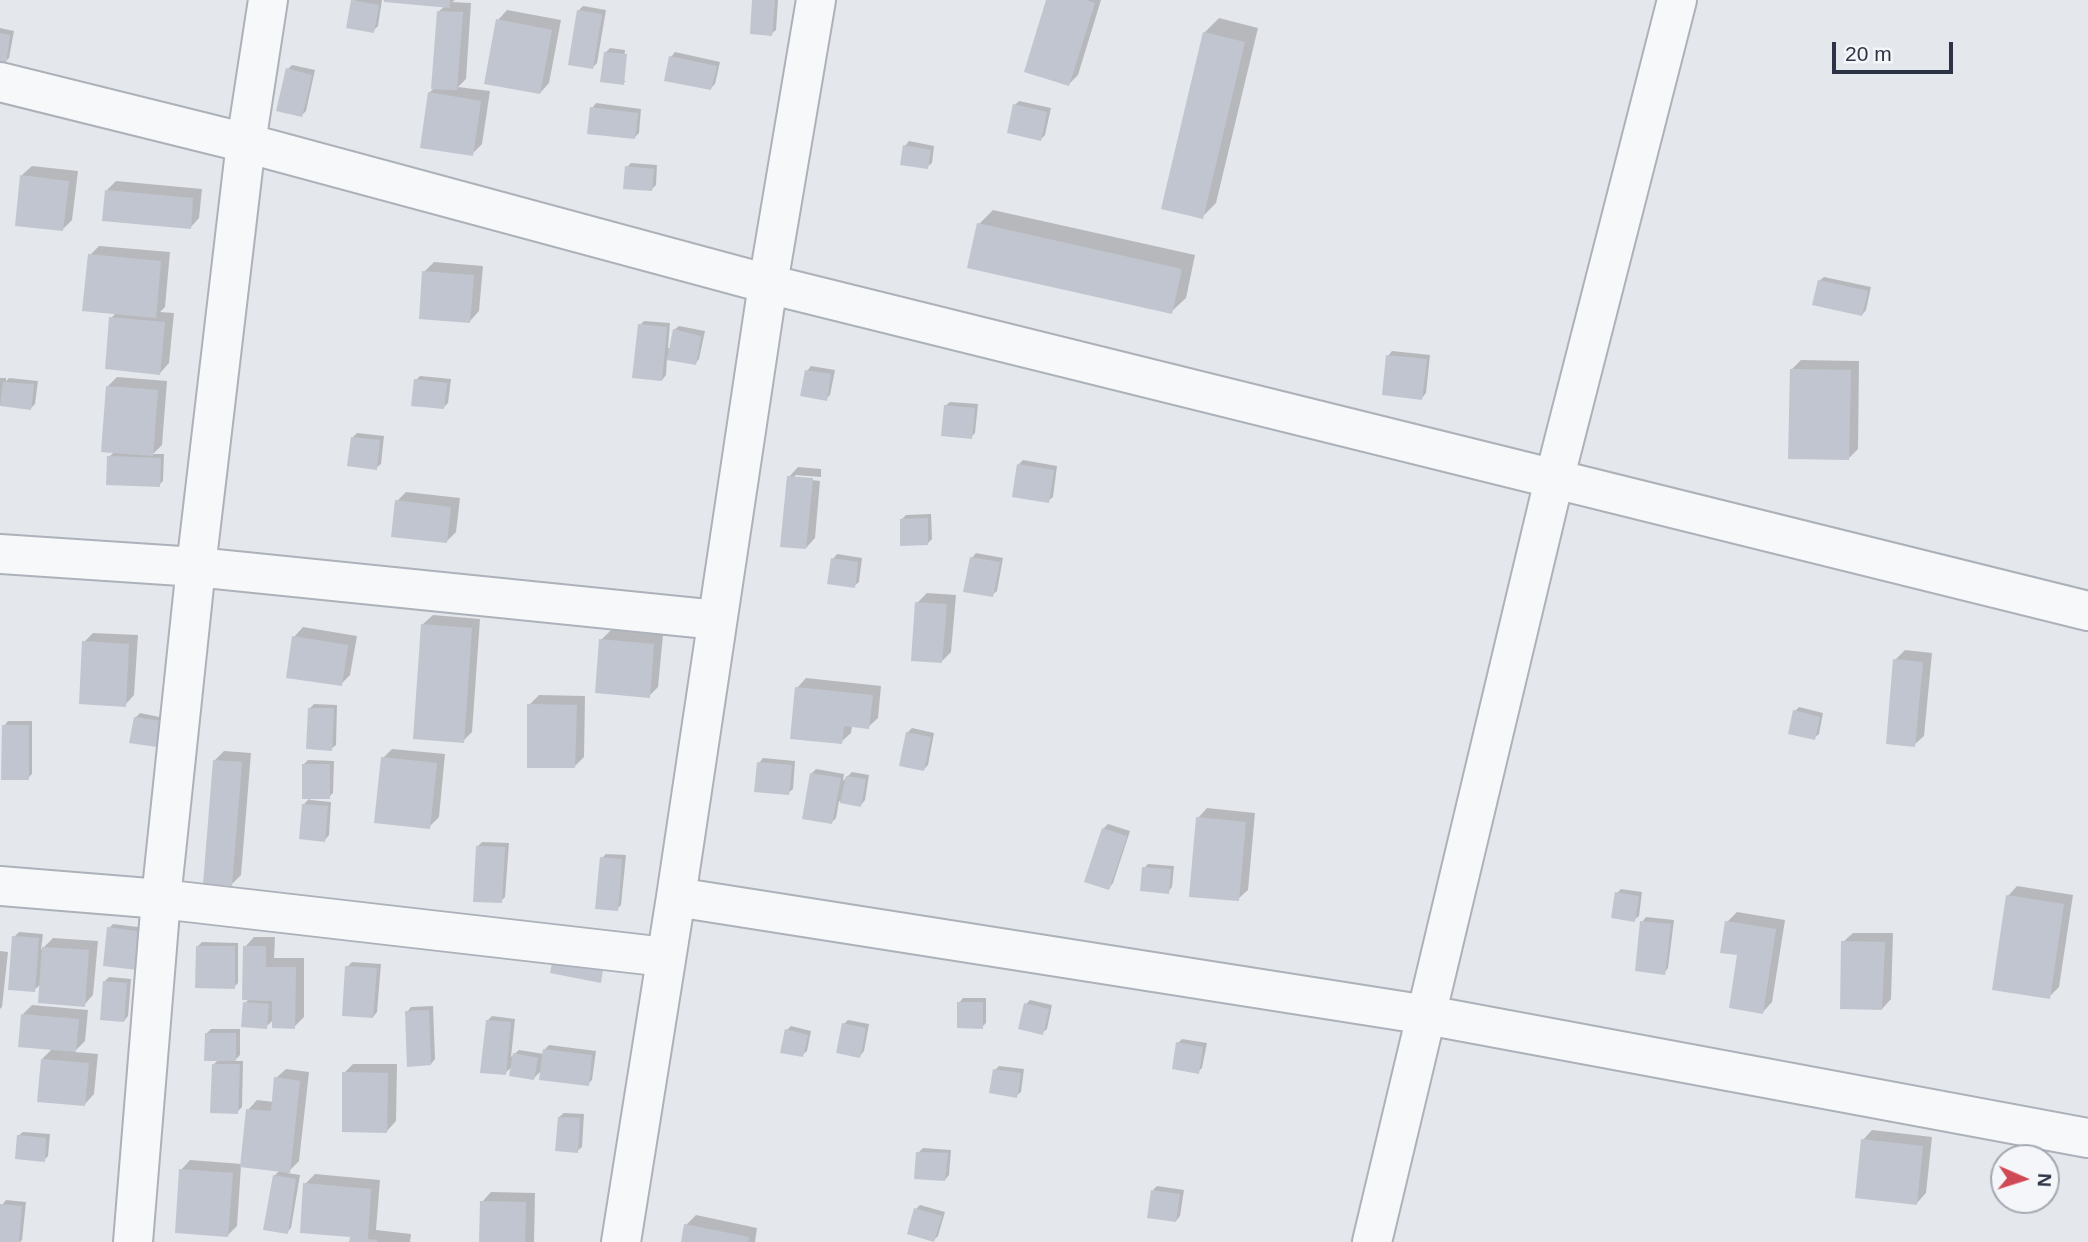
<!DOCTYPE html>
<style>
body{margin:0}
#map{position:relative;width:2088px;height:1242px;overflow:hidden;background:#e4e7ec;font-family:Arial,sans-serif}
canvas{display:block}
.north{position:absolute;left:1990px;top:1144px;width:70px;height:70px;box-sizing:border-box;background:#f4f6f9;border:2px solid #a4a8b1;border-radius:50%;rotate:93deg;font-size:19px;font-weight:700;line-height:28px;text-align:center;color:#2b3345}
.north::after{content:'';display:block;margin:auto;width:24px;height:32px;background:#d04a55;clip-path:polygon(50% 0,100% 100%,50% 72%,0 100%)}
.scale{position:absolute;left:1832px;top:42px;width:121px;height:32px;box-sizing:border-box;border:4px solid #2b3345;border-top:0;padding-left:9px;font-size:21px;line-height:24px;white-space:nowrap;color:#2b3345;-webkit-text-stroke:5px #f4f6f9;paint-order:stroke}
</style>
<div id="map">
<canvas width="2088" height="1242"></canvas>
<div class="north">N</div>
<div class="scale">20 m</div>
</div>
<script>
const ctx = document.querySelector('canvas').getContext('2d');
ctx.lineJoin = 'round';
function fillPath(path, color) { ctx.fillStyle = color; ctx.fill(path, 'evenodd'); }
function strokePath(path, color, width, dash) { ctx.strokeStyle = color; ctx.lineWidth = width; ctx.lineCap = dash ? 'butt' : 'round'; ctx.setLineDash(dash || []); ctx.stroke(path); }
fillPath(new Path2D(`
 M353,0H382L378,26L373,31Z
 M383,0H455L452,2L471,3L466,79L458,87L490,91L482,144L472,154L429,93L435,87L438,12L445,6Z
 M754,0H778L776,30L771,34Z
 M1048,0H1101L1078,75L1069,84Z
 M583,6L606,10L597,63L593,67L578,11Z
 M507,10L561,20L549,83L540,93L498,20Z
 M1219,18L1258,28L1216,203L1202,217L1163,208L1205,32Z
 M0,28L14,31L9,58L5,62L0,61Z
 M610,48L625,50L622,81H626L623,83L605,53Z
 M675,52L720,62L715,84L711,88L671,57Z
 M292,65L315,70L306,111L302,115L288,69Z
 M1019,101L1051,108L1045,135L1041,139L1015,105Z
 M596,103L641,109L639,133L634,138L592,108Z
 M909,141L934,146L932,163L927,167L905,146Z
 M631,163L657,165L656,185L651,190L627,167Z
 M32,166L78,171L72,220L63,229L22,175Z
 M116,181L202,189L199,218L190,228L107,190Z
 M993,210L1195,255L1186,298L1171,312L979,224Z
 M99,246L170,252L165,307L160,312L174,313L169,363L160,373L111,318L116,313L90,255Z
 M434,262L483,266L479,311L470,321L424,272Z
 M1824,277L1871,287L1866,310L1862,315L1819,281Z
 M644,321L670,323L668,348H671L674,330L679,326L705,331L699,359L695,364L667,358L666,375L662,380L640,325Z
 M1392,351L1430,355L1426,393L1422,398L1388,356Z
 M1801,360L1859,361L1858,449L1849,458L1791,370Z
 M811,366L835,370L830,395L826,399L807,371Z
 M420,376L451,379L448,403L444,407L416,380Z
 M117,377L167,381L162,445L153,454H164L163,481L159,485L109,457L114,452L108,386Z
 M0,378H6V381L9,378L38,381L35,404L31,408L0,405Z
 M950,402L978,404L975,433L971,437L945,406Z
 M357,433L384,436L381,464L376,468L353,437Z
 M1023,460L1057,466L1053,497L1048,501L1019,464Z
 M798,467L821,469V477L795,475V478L820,481L815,538L806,548L789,477Z
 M406,492L460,498L456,532L447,541L397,501Z
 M931,514L932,539L928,543L901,520L906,515Z
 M976,553L1003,558L997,591L992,595L972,558Z
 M837,554L862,558L859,582L854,586L833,559Z
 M927,593L956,595L951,652L941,662L917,603Z
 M433,615L480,619L472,732L463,741L423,624Z
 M303,627L357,636L350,675L341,684L294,637Z
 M611,630L663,635L658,687L649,696L601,640Z
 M93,633L138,635L134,695L125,705L84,642Z
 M1905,650L1932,653L1924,736L1914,745L1895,660Z
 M806,678L881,686L878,718L868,727L852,726L851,733L841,742L797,688Z
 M539,695L585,696L584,757L575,766L529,705Z
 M314,704L337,705L336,745L331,749L310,708Z
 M1799,707L1823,713L1819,734L1814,738L1795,711Z
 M140,713L164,718L160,741L156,746L135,718Z
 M8,721H32V774L28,778L4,726Z
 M912,728L934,733L928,765L924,769L907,733Z
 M392,749L445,754L439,817L429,827L383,758Z
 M224,751L251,753L241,875L231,885L215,760Z
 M763,758L795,761L793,789L788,793L759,763Z
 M308,760L334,761L333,793L329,797L304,764Z
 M816,769L844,774L843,781L852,772L869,775L865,800L861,805L839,801L836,818L832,822L812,773Z
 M310,798V800L331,802L329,835L325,840L304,804Z
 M1207,808L1255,813L1248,890L1238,899L1198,818Z
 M1108,824L1130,831L1113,883L1109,888L1103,829Z
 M482,842L509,843L505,897L501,901L478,846Z
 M606,854L626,855L621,905L617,909L602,858Z
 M1148,864L1174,866L1172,887L1168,892L1144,868Z
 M2017,886L2073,895L2059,987L2049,997L2008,896Z
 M1621,889L1642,892L1639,916L1634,920L1617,893Z
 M1737,912L1785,920L1772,1002L1763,1012L1727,922Z
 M1646,917L1674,920L1668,968L1664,973L1642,922Z
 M113,924L154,929L145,969L109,928Z
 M19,932L43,934L41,950L53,938L98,941L93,995L84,1005L41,984L34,990L14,937Z
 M1853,933H1893L1891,999L1882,1009L1843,942Z
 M254,937H275L274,958H304V1017L294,1027L274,1019L266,1027L245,1003L250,998L245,947Z
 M202,942L238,943V983L234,987L197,947Z
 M0,951L8,952L2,1007L0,1009Z
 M352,962L381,964L377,1012L373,1017L347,967Z
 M109,977L131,979L128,1016L124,1021L105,981Z
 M963,998H986V1023L982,1027L959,1003Z
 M1030,1000L1052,1005L1047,1029L1042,1033L1026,1004Z
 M32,1005L88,1010L85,1041L74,1052L98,1054L94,1094L85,1104L42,1059L53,1048L23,1014Z
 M433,1006L435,1059L431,1064L407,1012L411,1007Z
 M492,1016L515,1019L511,1057L519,1050L544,1054V1050L549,1045L596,1051L592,1080L588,1084L542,1070L534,1078L512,1067L505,1073L487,1021Z
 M848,1020L869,1024L864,1051L860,1056L844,1024Z
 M791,1026L811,1031L807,1051L802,1055L787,1030Z
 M211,1029H240V1055L234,1061H243L242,1107L237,1112L214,1064L219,1059L207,1033Z
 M1182,1039L1207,1043L1202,1068L1198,1072L1178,1043Z
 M353,1064H397L396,1121L387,1131L344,1073Z
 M999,1066L1024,1069L1021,1092L1016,1096L995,1070Z
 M286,1069L309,1072L299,1161L287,1173L300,1175L291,1228L287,1232L274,1176L280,1170L241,1166L237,1226L228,1235L181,1170L190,1160L242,1164L248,1110L257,1100L274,1102L276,1078Z
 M564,1113L584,1114L582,1147L577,1151L559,1117Z
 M1872,1130L1932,1137L1926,1193L1917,1203L1863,1140Z
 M23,1132L50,1134L48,1156L44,1160L18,1136Z
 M923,1148L951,1150L949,1175L945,1180L918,1153Z
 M315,1174L380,1180L376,1230L411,1234L410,1242H351L352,1235L305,1184Z
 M1157,1186L1184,1190L1180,1216L1176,1221L1153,1190Z
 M491,1192L535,1193L534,1242H481L482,1202Z
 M6,1200L26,1202L22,1240L20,1242H0L2,1205Z
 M920,1205L945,1212L938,1236L934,1240L916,1209Z
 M696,1215L757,1228L755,1242H683L686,1225Z`), '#0003');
fillPath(new Path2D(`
 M351,0L379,5L374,33L346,28Z
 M384,0H450V8L384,2Z
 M752,0H775L772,36L750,34Z
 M1046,0H1086L1095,3L1069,86L1024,72Z
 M577,10L602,14L593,69L568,65Z
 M437,11L463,12L457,90L431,89Z
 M496,19L552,30L540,94L484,84Z
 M1203,32L1245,42L1203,219L1161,209Z
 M0,33L10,35L6,64L0,63Z
 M604,52L627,54L624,85L600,82Z
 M669,56L717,66L711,90L664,81Z
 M286,68L312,75L302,117L276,111Z
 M428,92L481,101L473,156L420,148Z
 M1013,104L1047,112L1041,141L1007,133Z
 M590,107L638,113L635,139L587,134Z
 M903,145L931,150L928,169L900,165Z
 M625,166L654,169L652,191L623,189Z
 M20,175L69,181L63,231L15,226Z
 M105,190L193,198L191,229L102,221Z
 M977,223L1182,269L1172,314L967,268Z
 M88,254L161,261L156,318L82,311Z
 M422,271L474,275L470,323L419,319Z
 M1818,280L1868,291L1862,316L1812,305Z
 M109,317L165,322L160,375L105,369Z
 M638,324L667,327L662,381L632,378Z
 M673,329L701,336L696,365L667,360Z
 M1386,355L1427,359L1422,400L1382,395Z
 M1790,369L1851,370L1849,460L1788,459Z
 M805,370L831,374L827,401L800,396Z
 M414,379L447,383L444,409L411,406Z
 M3,382L34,384L31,410L0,406Z
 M106,386L158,390L153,456L101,452Z
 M944,405L975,408L972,439L941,436Z
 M351,437L380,440L377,470L347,466Z
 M107,456L161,458L160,487L106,485Z
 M1017,464L1054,470L1049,503L1012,497Z
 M787,476L813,478L806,549L780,547Z
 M395,500L451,507L447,543L391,537Z
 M928,518V545L900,546V519Z
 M970,557L1000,562L993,597L963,592Z
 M831,558L858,562L855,588L827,584Z
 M915,602L947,604L942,663L911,661Z
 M421,624L472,628L464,743L413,739Z
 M292,636L348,645L342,686L286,678Z
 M599,639L654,644L650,698L595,693Z
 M82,641L129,644L126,707L79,704Z
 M1893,659L1923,662L1915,747L1886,744Z
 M795,687L873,695L869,729L844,726L842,744L790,739Z
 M527,704L577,705L575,768H527Z
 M308,708H334L332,751L306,749Z
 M1793,710L1820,717L1815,740L1788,734Z
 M134,717L161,721L157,747L129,743Z
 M2,725H29V780H1Z
 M906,732L931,737L924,771L899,766Z
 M381,757L437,763L430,829L374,823Z
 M213,760L242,762L232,886L203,884Z
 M757,762L792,765L789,795L754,792Z
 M302,764H330V799H302Z
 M810,773L841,778L832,824L802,819Z
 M846,776L866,779L861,807L840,803Z
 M302,804L328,806L325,842L299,839Z
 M1196,817L1246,822L1239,901L1189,897Z
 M1102,828L1127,836L1109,890L1084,882Z
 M476,846L505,847L502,903L473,902Z
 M600,857L622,859L618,911L595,909Z
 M1142,867L1171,869L1169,894L1140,891Z
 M1615,892L1639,896L1635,922L1611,918Z
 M2006,895L2064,904L2050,999L1992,990Z
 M1640,921L1671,924L1665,975L1635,971Z
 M1725,921L1776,929L1763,1014L1729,1008L1737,955L1720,953Z
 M107,927L151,933L146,971L103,966Z
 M12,936L39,938L35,992L8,990Z
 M1841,941L1885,942L1882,1010L1840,1009Z
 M196,946H235V989L195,988Z
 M243,946H266V967H296L295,1029L272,1028V1001L242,1000Z
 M42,947L89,950L85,1007L38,1003Z
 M554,952L604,963L601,983L550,973Z
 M345,966L377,968L373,1018L342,1016Z
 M103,981L127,983L124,1022L100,1020Z
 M243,1002L269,1004L267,1029L241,1027Z
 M957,1002H983V1029L957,1028Z
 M1024,1003L1049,1009L1043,1035L1018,1029Z
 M429,1010L431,1065L407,1067L405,1011Z
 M21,1014L79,1019L76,1052L18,1047Z
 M486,1020L511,1022L506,1075L480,1073Z
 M842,1023L866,1028L860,1058L836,1053Z
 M785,1029L808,1035L803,1057L780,1053Z
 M205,1033H236V1061H204Z
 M1176,1042L1203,1047L1199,1074L1172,1069Z
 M543,1049L592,1055L589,1086L539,1080Z
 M513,1053L538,1058L534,1080L509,1076Z
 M41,1059L89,1063L85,1106L37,1102Z
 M212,1064H240L238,1114L210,1113Z
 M993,1069L1021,1073L1017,1098L989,1093Z
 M342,1072L388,1073L387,1133L342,1132Z
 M274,1077L300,1081L290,1173L240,1167L246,1109L271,1111Z
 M558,1117L580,1118L578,1153L555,1151Z
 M17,1135L46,1138L45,1162L15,1159Z
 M1861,1139L1923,1146L1917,1205L1855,1198Z
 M916,1152L948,1153L945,1181L914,1179Z
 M179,1169L233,1173L228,1237L175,1233Z
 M273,1175L296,1179L288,1234L263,1230Z
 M303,1183L371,1189L368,1239L377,1240V1242H349L350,1237L300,1233Z
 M1151,1190L1180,1194L1176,1222L1147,1218Z
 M480,1201L526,1202L525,1242H479Z
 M0,1204L22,1206L19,1242H0Z
 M914,1208L942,1216L934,1242L907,1234Z
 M684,1224L749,1237L748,1242H681Z`), '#c1c5cf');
const street = new Path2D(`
 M0,82L246,143L768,284L2088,611
 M0,554L196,567L717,620
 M0,886L161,899L665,957
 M676,897L1427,1015L2088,1138
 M133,1242L161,899L196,567L246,143L268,0
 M621,1242L676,897L768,284L816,0
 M1372,1242L1554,480L1677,0`);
strokePath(street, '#acb1ba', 42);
strokePath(street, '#f7f8fa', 38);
</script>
